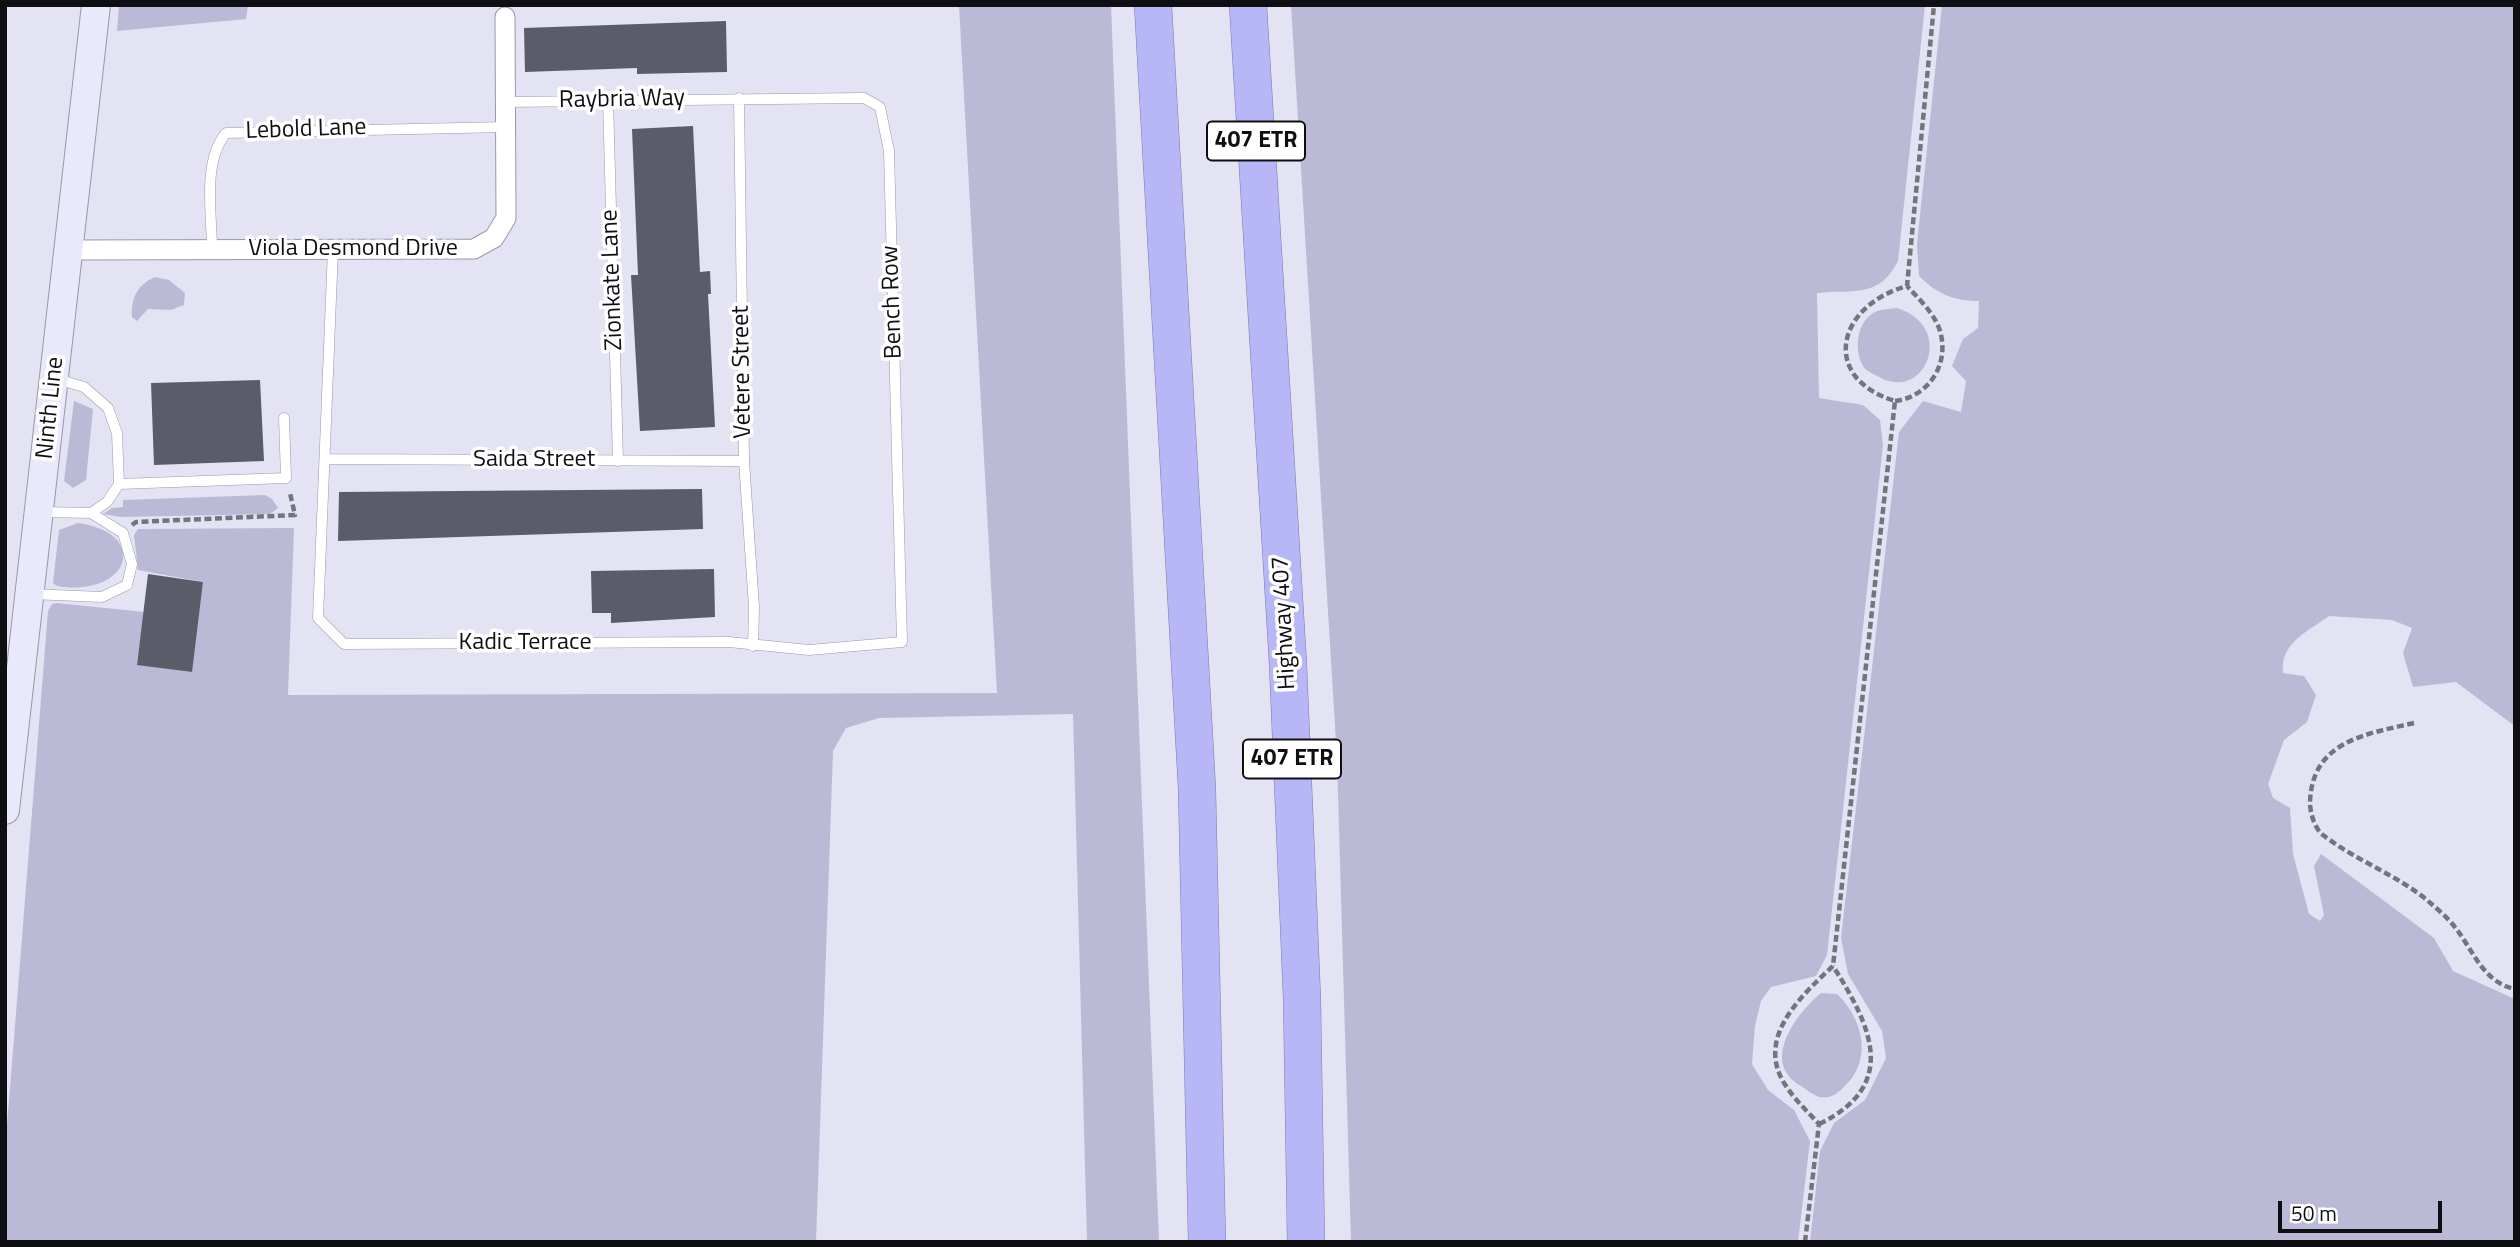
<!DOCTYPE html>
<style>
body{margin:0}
#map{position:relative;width:2520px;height:1247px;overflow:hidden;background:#e3e3f4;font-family:"Titillium Web",sans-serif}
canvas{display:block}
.frame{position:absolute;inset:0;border:7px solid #0e0e13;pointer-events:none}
.scale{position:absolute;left:2278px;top:1201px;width:164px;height:32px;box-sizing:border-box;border:4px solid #0e0e13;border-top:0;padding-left:9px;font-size:21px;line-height:24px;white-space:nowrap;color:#0e0e13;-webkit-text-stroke:5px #fff;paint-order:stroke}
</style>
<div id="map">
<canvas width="2520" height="1247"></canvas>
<div class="frame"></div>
<div class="scale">50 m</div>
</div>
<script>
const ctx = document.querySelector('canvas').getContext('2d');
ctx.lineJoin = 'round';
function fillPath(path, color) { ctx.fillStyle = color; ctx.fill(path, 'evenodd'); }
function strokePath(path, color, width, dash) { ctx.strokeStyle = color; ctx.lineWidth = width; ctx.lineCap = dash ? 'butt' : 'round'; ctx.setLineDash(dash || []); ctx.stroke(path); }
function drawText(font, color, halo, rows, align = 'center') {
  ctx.font = font + ' "Titillium Web",sans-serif'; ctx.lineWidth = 7; ctx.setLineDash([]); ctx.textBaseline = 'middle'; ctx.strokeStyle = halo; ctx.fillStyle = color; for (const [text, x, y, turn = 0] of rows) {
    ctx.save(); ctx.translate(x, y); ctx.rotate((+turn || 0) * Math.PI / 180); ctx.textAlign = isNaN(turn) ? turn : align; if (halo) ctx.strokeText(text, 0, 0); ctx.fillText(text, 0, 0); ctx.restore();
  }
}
fillPath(new Path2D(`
 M119,5H248L246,19L117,31Z
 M959,5H1111L1159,1242H1087L1073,714L879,718L846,728L833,751L816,1242H5V1151L48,611L52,604L57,603L144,612L137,664L191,672L203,582L138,570L134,535L138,529L294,528L288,695L997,693Z
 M1291,5H1925L1898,261C1879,299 1853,289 1817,293L1819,398L1863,405L1880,420L1883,445L1827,955L1816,976L1771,987L1761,1001L1755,1026L1752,1064L1768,1090L1794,1110L1810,1141L1798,1242H1351L1337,759Z
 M1942,5H2515V723L2512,724L2456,682L2413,687L2403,653L2412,628L2392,620L2329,616C2307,632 2280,643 2283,673L2304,676L2316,695L2307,722L2284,740L2268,784L2273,798L2290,808L2293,854L2309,914L2320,921L2324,915L2314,866L2321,854L2434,938L2453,971L2515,999V1242H1810L1820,1151L1834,1123L1865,1100L1886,1058L1882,1031L1848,974L1841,938L1899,432L1923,401L1961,412L1966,381L1952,366L1963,339L1978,328L1979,301C1954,301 1937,294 1919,276L1917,244Z
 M155,277L169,280L185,293L184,305L171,310L148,309L137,321L132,317C131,298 137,285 155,277Z
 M1897,308C1957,327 1925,403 1879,377C1872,373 1865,371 1862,364C1854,348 1857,321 1875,312C1881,309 1890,309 1897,308Z
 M74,401L93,409L86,480L73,488L64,481Z
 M265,495L272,499L278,508L270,514L121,517L103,514L112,508L123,507V500Z
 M78,523C151,533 130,598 57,586L53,583L59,530Z
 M1821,993L1837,994C1864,1020 1873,1061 1843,1088C1837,1094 1830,1099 1819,1097C1813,1095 1806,1089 1801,1086C1759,1062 1797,1013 1821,993Z`), '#babad6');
fillPath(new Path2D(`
 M726,21L727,72L637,74V68L525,72L524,28Z
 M693,126L700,272L710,271L711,294H708L715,427L640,431L631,275H638L632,129Z
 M260,380L264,461L154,465L151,383Z
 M702,489L703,529L338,541L339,492Z
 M714,569L715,617L611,623V613H592L591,571Z
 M148,574L203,582L192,672L137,665Z`), '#5b5b69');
const lane = new Path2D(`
 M739,98L744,461L754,607L753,646
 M608,100L618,461
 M333,249L318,618L344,644L729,642L809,650L902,642L889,151L880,107L864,98L505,102
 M212,250C212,214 202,162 226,133L506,127
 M57,379L84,387L108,408L117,433L119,484L107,502L91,513
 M325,459L744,461
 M119,484L286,478L284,418
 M31,594L102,597L127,585L132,564L123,533L91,513L41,512`);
const street = new Path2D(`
 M69,250L474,249L494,238L506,218L505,17`);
const secondary = new Path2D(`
 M5,810L96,5`);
const highway = new Path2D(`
 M1153,5L1197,789L1207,1242
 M1248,5L1288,664L1302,999L1306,1242`);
strokePath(lane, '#9898a8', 11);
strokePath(street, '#9898a8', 21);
strokePath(secondary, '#9898a8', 30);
strokePath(highway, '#7c7ba7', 38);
strokePath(new Path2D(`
 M1895,401C1928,397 1950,365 1940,331C1935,314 1919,299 1907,286
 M132,525L136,522L295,515L290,493
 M2414,723C2366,734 2312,741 2310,802C2310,812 2314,828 2323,835C2355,860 2395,874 2427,900C2436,908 2447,917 2454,926C2473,949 2482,982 2515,989
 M1819,1124C1900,1085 1871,1026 1833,966
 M1805,1242L1819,1124C1808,1112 1795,1100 1786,1086C1754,1039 1800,997 1833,966L1895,401C1820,378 1836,306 1907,286L1934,5`), '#74747f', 4.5, [7, 3.5]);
strokePath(lane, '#fff', 10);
strokePath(street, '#fff', 19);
strokePath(secondary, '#e9e9fc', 28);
strokePath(highway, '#b7b6f6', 37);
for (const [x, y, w] of [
 [1256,141,98],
 [1292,759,98]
]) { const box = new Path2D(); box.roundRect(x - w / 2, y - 19.5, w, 39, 5); ctx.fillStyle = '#fff'; ctx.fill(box); strokePath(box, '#0e0e13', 2); }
drawText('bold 23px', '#0e0e13', null, [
 ["407 ETR",1256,141],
 ["407 ETR",1292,759]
]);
drawText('24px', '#0e0e13', '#fff', [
 ["Raybria Way",622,100,-1],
 ["Lebold Lane",306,130,-2],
 ["Viola Desmond Drive",353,249],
 ["Zionkate Lane",613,280,-92],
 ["Bench Row",893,302,-92],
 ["Vetere Street",743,372,-91],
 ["Ninth Line",51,408,-84],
 ["Saida Street",534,460],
 ["Highway 407",1285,623,-93],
 ["Kadic Terrace",525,643]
]);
</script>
